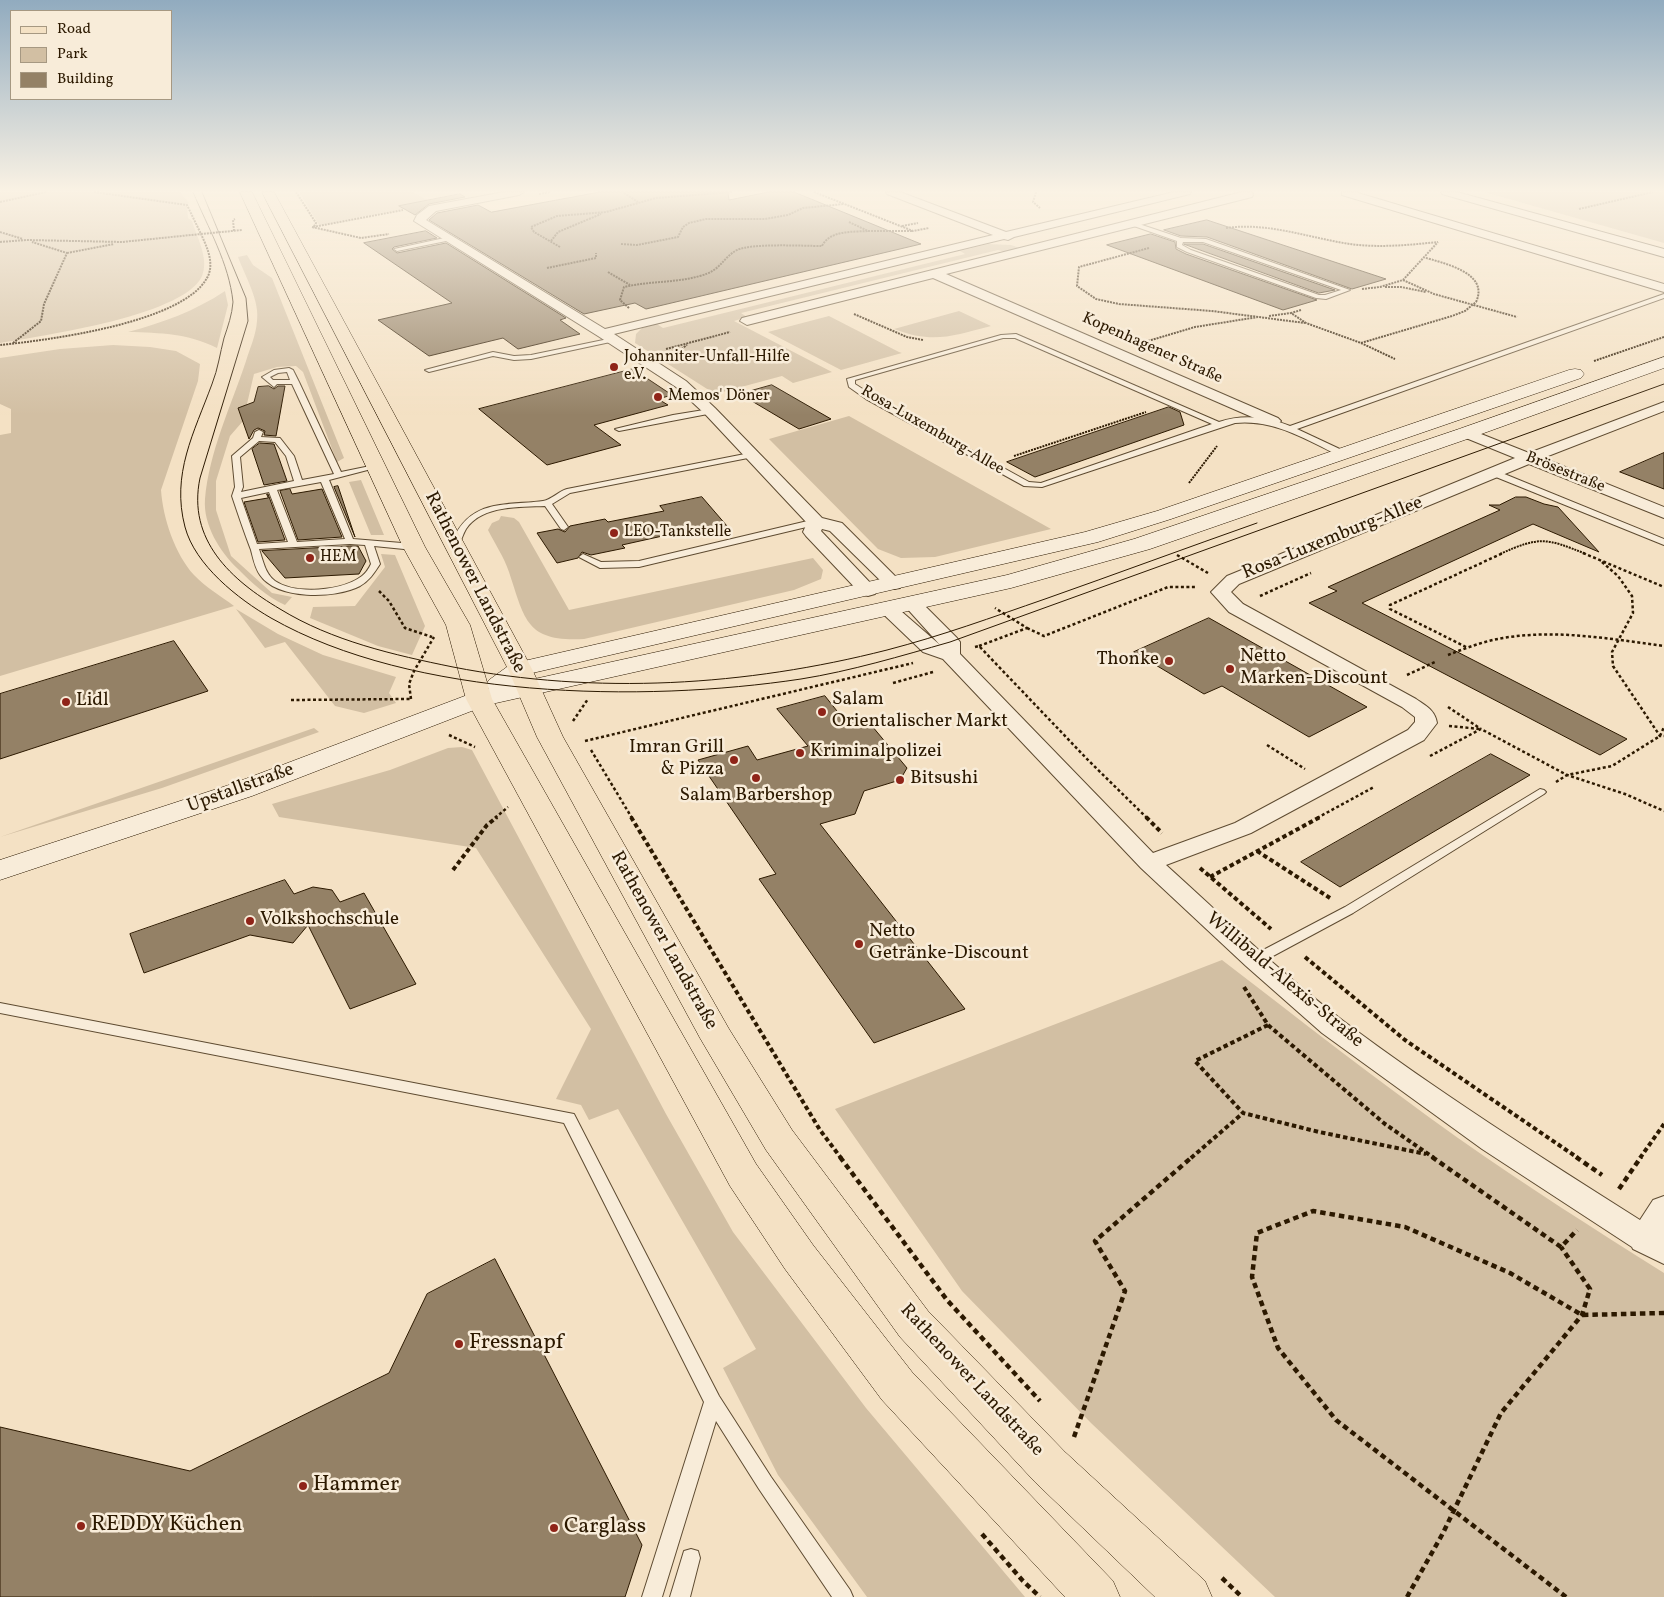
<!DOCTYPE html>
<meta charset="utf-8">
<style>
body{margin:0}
#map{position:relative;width:1664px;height:1597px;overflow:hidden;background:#f4e1c4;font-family:Vollkorn,serif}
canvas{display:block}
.legend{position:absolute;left:10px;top:10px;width:162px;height:90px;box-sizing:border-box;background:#f8ecd9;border:1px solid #a69882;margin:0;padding:6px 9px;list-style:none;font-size:15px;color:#2c1900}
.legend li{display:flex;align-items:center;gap:10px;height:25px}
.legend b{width:25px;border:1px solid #a69882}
</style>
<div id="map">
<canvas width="1664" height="1597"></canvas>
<ul class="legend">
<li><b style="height:6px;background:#f4e1c4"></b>Road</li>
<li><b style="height:14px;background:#d2bfa3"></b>Park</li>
<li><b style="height:14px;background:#948166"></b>Building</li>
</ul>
</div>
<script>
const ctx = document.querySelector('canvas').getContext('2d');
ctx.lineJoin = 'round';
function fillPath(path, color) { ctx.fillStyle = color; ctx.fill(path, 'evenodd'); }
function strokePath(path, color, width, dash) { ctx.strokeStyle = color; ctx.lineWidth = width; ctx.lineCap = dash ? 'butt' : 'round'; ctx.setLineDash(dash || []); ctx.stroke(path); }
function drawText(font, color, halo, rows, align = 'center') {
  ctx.font = font + ' Vollkorn,serif'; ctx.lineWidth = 5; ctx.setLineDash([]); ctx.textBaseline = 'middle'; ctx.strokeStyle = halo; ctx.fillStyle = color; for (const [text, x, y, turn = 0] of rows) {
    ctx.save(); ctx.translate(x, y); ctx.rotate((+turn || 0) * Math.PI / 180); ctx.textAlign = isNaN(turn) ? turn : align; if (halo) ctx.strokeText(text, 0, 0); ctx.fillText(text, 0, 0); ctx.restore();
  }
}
fillPath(new Path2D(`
 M0,192H180L189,203L187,205L188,218L192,221C197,237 208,257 203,273C192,315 40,336 0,343Z
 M299,192H413L433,203L319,225Z
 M1484,192H1664V243Z
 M988,244L1011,245L1020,248L1008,253L998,250L741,313L747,317L734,321L832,372L793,383L782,376L715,394L635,343L636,334L642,328L657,324L663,328L965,254L960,251Z
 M247,255L253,265L272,278L344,458L337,462L303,372L296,366L277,367L254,374L243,421L230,436L216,481V510L231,556L272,593L292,597L285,605C267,597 252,583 238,569C220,552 203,525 205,499C209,452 231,406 246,361C250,348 256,335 257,321C260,301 245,276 238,257Z
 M225,291L228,305L217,348C186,333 161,333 128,332C162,323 195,311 225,291Z
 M959,311L991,326C952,336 933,344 894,329Z
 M829,316L899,352L902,353L841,370L768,332Z
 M113,345L150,347L176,351L200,364L198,381L161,490C163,519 175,554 194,575C205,587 221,596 234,606L0,676V435L11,433V409L0,404V358L60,349Z
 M849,416L1051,529L935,557L901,558L878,549L769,439Z
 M361,480L384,535H371L349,482Z
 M501,516L514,518L519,522L569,610L813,558L823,570L821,579L794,590L584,639C526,642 525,620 509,572C504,557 495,544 488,530L492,523L499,520Z
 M381,554L395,555L425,626L412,655L378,646L310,618L313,607L355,606L385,567Z
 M236,609L278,634L323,655L396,677L389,693L396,703L364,713L335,706L285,642L265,648Z
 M314,728L319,732L162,788L0,837Z
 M462,747L472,750L666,1114L733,1232L866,1408L1025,1597H867L778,1475L723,1368L756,1349L618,1109L589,1120L581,1105L556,1099L591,1029L476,848L279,817L272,804L390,770L448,748Z
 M1222,960C1300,1020 1378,1081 1458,1138C1525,1185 1594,1229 1664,1273V1597H1275L1091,1423L962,1291L835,1109Z`), '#d2bfa3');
const building = new Path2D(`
 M600,192H728L729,200L768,192H794L921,244L646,309L635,303L584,314L429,220L437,213L478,205L491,212Z
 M460,194L465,197L429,204L415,215L399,206Z
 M1207,220L1386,279L1352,289L1207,237L1181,236L1164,230Z
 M426,231L437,238L394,247L392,249L397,253L446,243L566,318L560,320L580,334L518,349L503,338L429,356L378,320L452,303L364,243Z
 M1151,234L1175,242L1176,249L1186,254L1317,300L1283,310L1107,245Z
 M1184,244H1203L1335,290L1319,293Z
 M633,369L672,395L658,399L668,405L594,425L621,445L547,465L479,409Z
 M772,385L831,419L799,429L740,394Z
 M269,386L274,389L278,386H285L276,436L264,435L265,431L258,428L254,430L249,439L238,408L254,402L258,387Z
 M1169,407L1180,412L1184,425L1035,477L1007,462Z
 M260,443L274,444L287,481L264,485L252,449Z
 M1664,453V489L1620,472Z
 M338,486L355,537L334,487Z
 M290,489L292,494L322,489L342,537L298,540L280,491Z
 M267,494H268L285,540L258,542L244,502L268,498Z
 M702,497L727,526L688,535L685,531L622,545L625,548L591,555L582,552L578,558L557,563L537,533L558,529L565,532L570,526L605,519L608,522L664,511L660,506Z
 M1516,497H1526L1544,504L1558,507L1599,552L1533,524L1362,603L1627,739L1600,755L1309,603L1337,591L1328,587L1500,510L1489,505H1499Z
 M350,546H358L366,561L359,574L285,578L262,551Z
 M1209,618L1367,707L1309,737L1222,686L1204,694L1134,652Z
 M174,641L208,691L0,759V694Z
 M825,696L845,721L856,717L867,720L907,768L900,780L864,791L855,814L820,824L965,1009L874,1043L759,879L776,874L698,760L748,746L757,760L808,746L777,709Z
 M1491,754L1530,775L1340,887L1301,862Z
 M285,880L294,894L313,887L332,890L340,902L364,893L416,984L350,1009L308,925L293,943L250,935L144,973L130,934Z
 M495,1259L642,1545L625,1597H0V1427L190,1471L389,1373L427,1294Z`);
fillPath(building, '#948166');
strokePath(building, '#2c1900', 1);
const lane = new Path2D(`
 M1133,222L1181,238L1206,239L1350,290L1326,299L1316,298L1187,252L1177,247V241L1131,225ZM1183,242H1203L1341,290L1325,295H1319L1191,250L1182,245Z
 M449,237L451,240L397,251L394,249Z
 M1664,294V298L1297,429L1344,451V455H1338C1305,439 1273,419 1235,423L1042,487L1024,486L866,399L849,387L847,379L1001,335L1016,334L1219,422C1243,414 1268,417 1290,426ZM1003,338H1015L1212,424L1041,483L1029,482L872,395L855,384V380Z
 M613,338L615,339V341L531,359L514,360L493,356L429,372L425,370L493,352L514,356L531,355Z
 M289,368L293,370L299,382L341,472L375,465L379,467L329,480L353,539L414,544L418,547L414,550L374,546L380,564C374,573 370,580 360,586C335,599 277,600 260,575C255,568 253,558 251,550C244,532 238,514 232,496L235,487L232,456L253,438L255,432L259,430L263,432L261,437L280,438L294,456L302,480L334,474L292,384H277L274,387L262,377L274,370ZM287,372L290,380H273L270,377L278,373ZM259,441L275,442L286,456L294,481L241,492L243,487L240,457ZM321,482L345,539L297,542L277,490ZM269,492L288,542L257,544L241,498ZM350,544L365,545L371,564C369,568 366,573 362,576C343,591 295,595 275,581C265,574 263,560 259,549Z
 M710,409L714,411L713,413L619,431L615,429L673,415Z
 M750,453H753V457L570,493L552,504L568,527L564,530L561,529L545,506C520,507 482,505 466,529C463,534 461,541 458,547L455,548L451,545C468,499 502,506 543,501C551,500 559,491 567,489Z
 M1491,471H1497L1664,539V545L1491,475Z
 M816,519L819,520V524L639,567L600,568L579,557L583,554L601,562L639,561Z
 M1540,789L1544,790L1546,792L1544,794L1353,913L1260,963H1250L1249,960L1250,957L1345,907Z
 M0,1003L574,1114L719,1396L771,1477L850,1590L853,1597H832L759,1489L716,1421L662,1597H642L704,1402L564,1123L0,1013Z
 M691,1549L698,1551L700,1558L690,1597H670L684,1551Z`);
const street = new Path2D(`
 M504,192H524L519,195L436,211L426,220L605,329L993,235L887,194L886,192H900L1006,232L1174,192H1191L1190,194L1014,237L1008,240L1004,239L614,334L686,381L715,408L822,518L842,523L903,584L900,588L894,589L888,588L830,531L822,529L821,531L877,590L875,594L868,596L861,594L806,536L803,532L807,523L705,414L676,387L598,336L414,221L417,215L429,206Z
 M1242,192H1252L1253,195L1252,197L946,274L1278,418L1281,421L1278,424H1268L933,278L747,325L740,321L742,318Z
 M1342,192H1358V193L1664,284V292L1342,195Z
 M1441,192H1457L1664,249V257L1442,194Z
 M1664,402V411L1543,458L1664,507V518L1529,464L1239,584L1231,592L1243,604L1416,699C1426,706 1435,710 1437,723L1424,740L1251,833L1166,865C1224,917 1280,973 1342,1020C1438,1092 1539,1156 1640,1220L1653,1200L1664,1196V1264L1633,1249L1632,1247L1482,1149L1322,1033L1246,966L1141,868L943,659L923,652L878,609L880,605L887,603L894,605L940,645L903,604L905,600L912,598L919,600L957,638L960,642V654L1153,853L1235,823L1408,730L1415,722V717L1402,707L1229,612L1211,592L1227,576L1515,458L1461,436L1458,433L1461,430H1471L1529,453Z`);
const secondary = new Path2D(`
 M1664,357V368L1473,437L1150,549L1011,588L487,705L252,796L0,880V860L232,784L470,694L489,689L486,685L489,680L511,664L1085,532L1157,511L1569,370L1575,369L1581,370L1584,374L1581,378L1171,519L1098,542L528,674L516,683L1007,575L1134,539L1459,429Z`);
const primary = new Path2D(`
 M240,192H252L425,547L470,625L492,699L756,1164L813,1245L912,1372L1113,1581L1120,1597H1065L882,1400L785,1269L730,1186L466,699L446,625L403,547Z
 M262,192H274L532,669L563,737L729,1029L792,1130L928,1311L1065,1452L1205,1581L1212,1597H1155L1035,1482L900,1337L766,1150L700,1038L537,737L508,669Z`);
strokePath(lane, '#5e4b31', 2);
strokePath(street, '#5e4b31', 2);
strokePath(secondary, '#2c1900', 1);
strokePath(primary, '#2c1900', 1);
strokePath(new Path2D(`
 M94,192L187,205L201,234L242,230
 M296,192L316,223L313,228
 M814,192L913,231L929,228
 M1036,192L1033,202L1040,208
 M624,193L638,202
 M539,194L550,192
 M0,202L46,192
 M1579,209L1653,192
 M849,222L868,231H912
 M902,226L918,223
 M312,227L361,238L389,234
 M313,227L403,210
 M1226,228C1269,222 1309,238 1350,244C1379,248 1409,245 1438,242
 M234,231L233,220L235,219
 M0,232L23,239
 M551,241L558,232L601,214
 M0,242L26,240L122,242L201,234C207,247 215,264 207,278C182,323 49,340 0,345
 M621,244L637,245L678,237L683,227L689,223L706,219H765L788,215L803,208L844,204
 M560,247L534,232L531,227L557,216L606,212L656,198L732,192
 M1149,248L1079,267L1077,286L1096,299L1119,304L1212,311L1305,323
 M67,253L114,244
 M547,268L596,258V253
 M608,272L630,285
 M1403,280L1434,294L1517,317
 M1385,287H1401L1426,292
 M1362,289L1380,287L1403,280L1438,242
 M629,308L620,300L624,287C649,281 675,283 700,276C722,270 721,259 737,250C752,243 803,246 822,246C830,230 853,232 868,231
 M1301,310L1291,313L1306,323L1361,343L1395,359
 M854,314L907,337L923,340
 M1269,316L1291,313
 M1148,341L1195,327L1258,317
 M13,343L41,321L44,304L67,253L32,242
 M1361,343L1452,316L1465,311L1476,302C1490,272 1442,263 1423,257
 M666,349L730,332
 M674,354L687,345
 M1594,361L1664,337
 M1014,456L1146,412
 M1189,483L1217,446
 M1500,554C1540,536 1546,538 1586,554`), '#2c1900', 2, [2, 1]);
strokePath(new Path2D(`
 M1583,553L1664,587
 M1177,555L1208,573
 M1602,562L1618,576L1632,596L1633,613L1612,652L1613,666L1660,736H1664
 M379,591L389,601L405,628L432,637
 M1260,596L1311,573
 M1027,628L1044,636L1168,587H1197
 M979,646L1027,628L995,608
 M975,647L979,646L1088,760L1147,818
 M1466,647L1390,609V605L1503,553
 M1448,655C1466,648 1484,641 1503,638C1557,629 1611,639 1664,646
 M1407,675L1435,662
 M893,683L933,672
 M411,699L409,684L414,671L434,637
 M291,700L410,699
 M1448,707L1481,729
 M573,721L588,699
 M1449,726L1480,729
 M449,735L475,747
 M585,741L913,663
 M1267,745L1305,769
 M591,750L632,818
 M1430,756L1481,729L1567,775L1625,794L1664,811
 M1556,782L1567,775L1612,766L1660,736L1664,727
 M495,818L508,807
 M1317,818L1374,787`), '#2c1900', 2.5, [3, 2.5]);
strokePath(new Path2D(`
 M631,817L820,1130L841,1158
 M1146,817L1162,833
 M1257,851L1330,898
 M1200,868L1271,929
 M453,870L487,825L497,817
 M1210,877L1320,817
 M1305,957L1405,1040L1578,1158
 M1244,987L1268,1025L1385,1124L1434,1158
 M1268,1025L1195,1061L1243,1113L1319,1132L1426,1154
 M1191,1158L1243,1113
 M1640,1158L1664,1124`), '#2c1900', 4, [4.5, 3]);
strokePath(new Path2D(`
 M840,1157L947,1300L1040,1401
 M1432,1157L1561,1247L1577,1230
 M1576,1157L1602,1175
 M1619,1189L1641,1157
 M1074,1437L1125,1291L1095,1241L1192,1157
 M982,1534L1023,1581L1040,1597
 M1222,1578L1242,1597
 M1407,1597L1443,1533L1501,1413L1582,1315L1590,1289L1561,1247
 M1566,1597L1336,1420L1278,1348L1252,1277L1257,1233L1313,1211L1405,1227L1510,1273L1582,1315L1664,1313`), '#2c1900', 4.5, [5.5, 4]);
fillPath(lane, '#f8ecd9');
fillPath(street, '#f8ecd9');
fillPath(secondary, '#f8ecd9');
fillPath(primary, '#f4e1c4');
strokePath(new Path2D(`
 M193,192C208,228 229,263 233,302C232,315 228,326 224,338C220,353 218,369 212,384C194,433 171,474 185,527C195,565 238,599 271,618C413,699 642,703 801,679C851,671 901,656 950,642L1664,384
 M202,192L246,298L248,321L200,478C187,540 231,580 280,609C332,641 394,655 453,667C596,695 746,686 887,650C941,636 993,617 1045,599C1116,574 1186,548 1257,523`), '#2c1900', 1);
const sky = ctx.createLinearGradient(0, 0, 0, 415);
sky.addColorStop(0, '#91abbf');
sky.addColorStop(0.46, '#faf2e4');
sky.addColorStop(1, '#faf2e400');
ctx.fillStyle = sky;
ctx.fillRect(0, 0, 1664, 415);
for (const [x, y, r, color] of [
 [614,367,5,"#8f2418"],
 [658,397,5,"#8f2418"],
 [614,533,5,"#8f2418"],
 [310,558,5,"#8f2418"],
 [1169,661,5,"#8f2418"],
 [1230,669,5,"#8f2418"],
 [66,702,5,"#8f2418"],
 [822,712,5,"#8f2418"],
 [800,753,5,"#8f2418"],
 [734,760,5,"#8f2418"],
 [756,778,5,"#8f2418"],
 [900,780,5,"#8f2418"],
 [250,921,5,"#8f2418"],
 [859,944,5,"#8f2418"],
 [459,1344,5,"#8f2418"],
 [303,1486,5,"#8f2418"],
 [81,1526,5,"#8f2418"],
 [554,1528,5,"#8f2418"]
]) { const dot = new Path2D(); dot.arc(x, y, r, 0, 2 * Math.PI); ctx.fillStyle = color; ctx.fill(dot); strokePath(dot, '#f8ecd9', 2); }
drawText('16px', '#2c1900', '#f8ecd9', [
 ["Kopenhagener Straße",1152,349,24],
 ["Rosa-Luxemburg-Allee",932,431,30],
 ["Brösestraße",1565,473,22]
]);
drawText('16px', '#2c1900', '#f8ecd9', [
 ["Johanniter-Unfall-Hilfe",624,358],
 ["e.V.",624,376],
 ["Memos' Döner",668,397],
 ["LEO-Tankstelle",624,533],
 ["HEM",320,558]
], 'left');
drawText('19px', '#2c1900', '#f8ecd9', [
 ["Rosa-Luxemburg-Allee",1333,539,-22],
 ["Rathenower Landstraße",474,583,63],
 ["Upstallstraße",241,789,-20],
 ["Rathenower Landstraße",663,941,61],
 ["Willibald-Alexis-Straße",1284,981,40],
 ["Rathenower Landstraße",971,1381,47]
]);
drawText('19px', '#2c1900', '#f8ecd9', [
 ["Netto",1240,658],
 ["Marken-Discount",1240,680],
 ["Thonke",1159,661,"right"],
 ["Salam",832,701],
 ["Orientalischer Markt",832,723],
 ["Lidl",76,702],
 ["Imran Grill",724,749,"right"],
 ["& Pizza",724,771,"right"],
 ["Kriminalpolizei",810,753],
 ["Bitsushi",910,780],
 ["Salam Barbershop",756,797,"center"],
 ["Volkshochschule",260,921],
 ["Netto",869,933],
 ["Getränke-Discount",869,955]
], 'left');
drawText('22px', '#2c1900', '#f8ecd9', [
 ["Fressnapf",469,1344],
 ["Hammer",313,1486],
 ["REDDY Küchen",91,1526],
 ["Carglass",564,1528]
], 'left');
</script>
